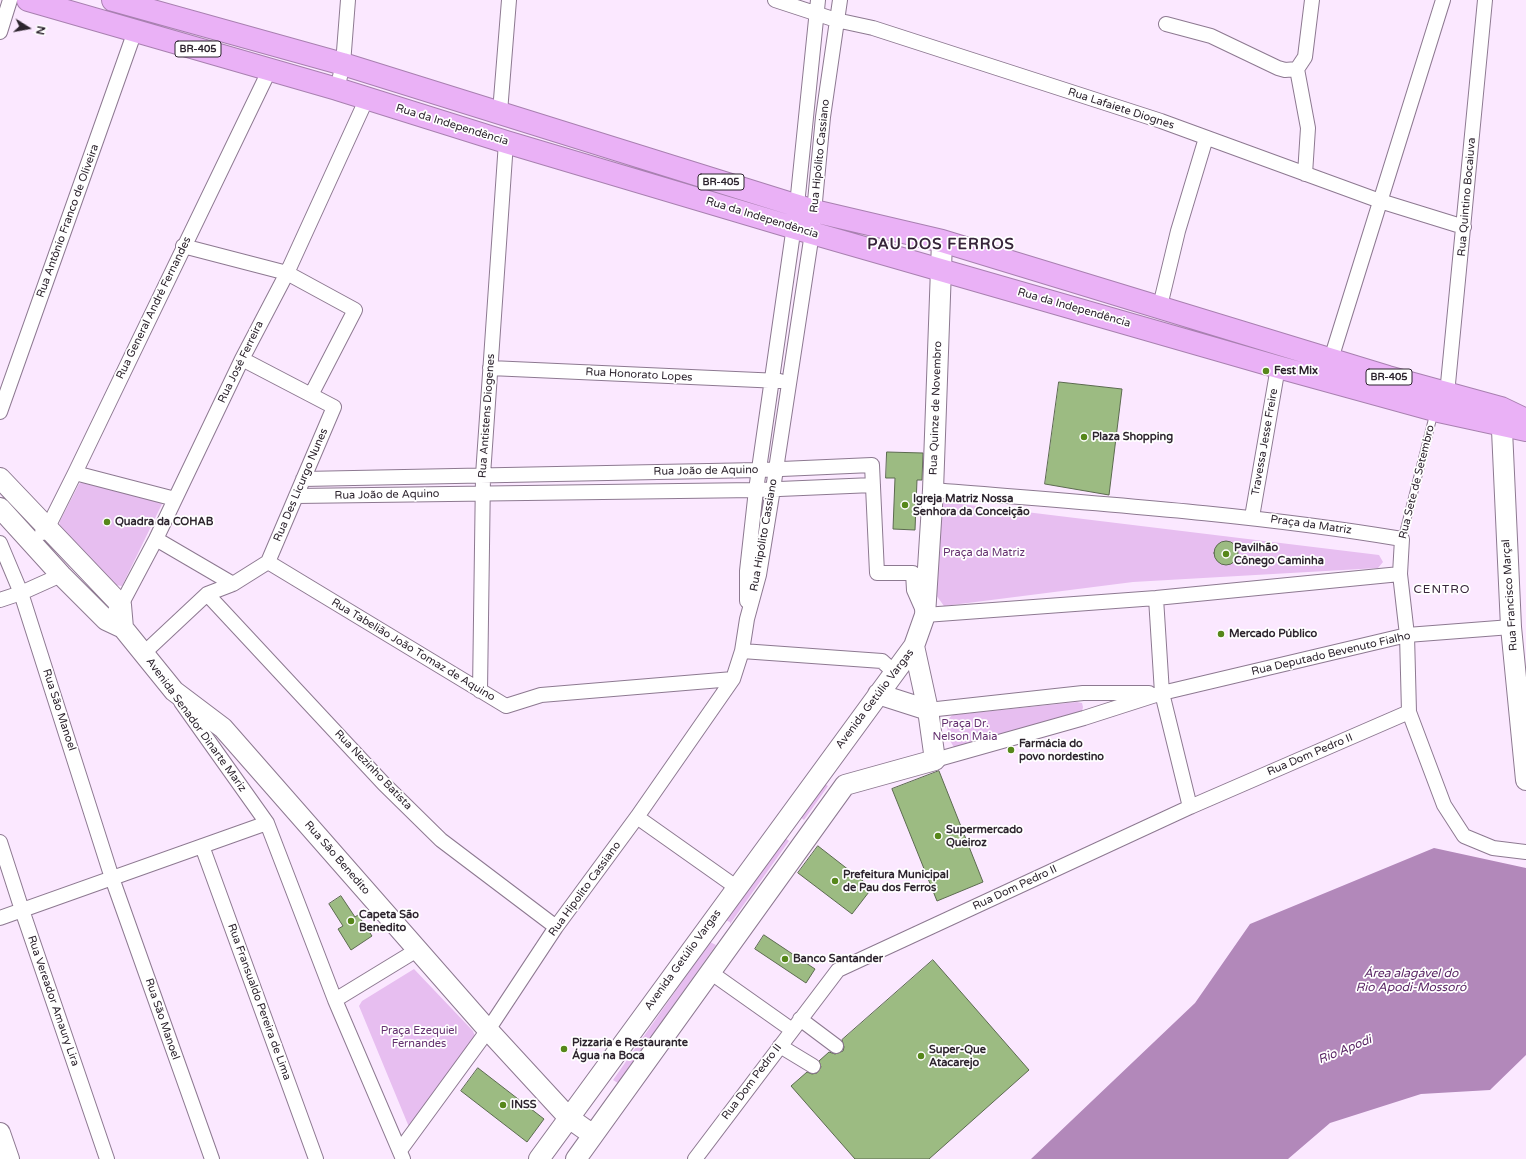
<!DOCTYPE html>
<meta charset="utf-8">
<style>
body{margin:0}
#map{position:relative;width:1526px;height:1159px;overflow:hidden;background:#fbe8ff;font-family:"Varela Round",sans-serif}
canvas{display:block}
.north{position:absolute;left:8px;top:8px;width:40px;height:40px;-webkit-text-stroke:3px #fff;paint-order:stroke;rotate:101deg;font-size:11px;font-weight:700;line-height:16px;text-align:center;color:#2d242e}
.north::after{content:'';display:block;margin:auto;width:14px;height:18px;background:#2d242e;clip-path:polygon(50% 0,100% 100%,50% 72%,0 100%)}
</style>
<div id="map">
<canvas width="1526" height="1159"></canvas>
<div class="north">N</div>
</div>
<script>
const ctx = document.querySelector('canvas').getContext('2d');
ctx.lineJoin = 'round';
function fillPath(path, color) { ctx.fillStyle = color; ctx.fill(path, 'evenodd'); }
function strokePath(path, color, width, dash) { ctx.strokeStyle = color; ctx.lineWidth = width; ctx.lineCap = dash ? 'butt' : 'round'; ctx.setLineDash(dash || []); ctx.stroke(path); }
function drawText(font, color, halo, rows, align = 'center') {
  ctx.font = font + ' "Varela Round",sans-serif'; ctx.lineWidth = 3.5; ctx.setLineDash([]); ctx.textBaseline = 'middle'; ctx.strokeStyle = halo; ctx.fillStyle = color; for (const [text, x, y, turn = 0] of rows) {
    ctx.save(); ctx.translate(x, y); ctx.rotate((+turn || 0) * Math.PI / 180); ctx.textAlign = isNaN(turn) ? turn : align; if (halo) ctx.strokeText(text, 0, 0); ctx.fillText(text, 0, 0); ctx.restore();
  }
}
fillPath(new Path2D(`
 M82,482L158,501L162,504L122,586L115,585L59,526L60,521L79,484Z
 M944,502L1379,555L1383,562L1378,568L1133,582L944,606L936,595L939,507Z
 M1077,702L1082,703L1083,707L1082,712L955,748C948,741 943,720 953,715Z
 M823,783L828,786L804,820L799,816Z
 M784,837L789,841L730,924V922L725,920Z
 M710,942L716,945L618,1083L613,1080Z
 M414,969L473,1031L475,1036L409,1127L359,1006L362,1001Z`), '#e7bef0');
fillPath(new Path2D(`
 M1434,848L1526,868V1055L1490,1090L1421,1094L1330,1123L1288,1159H1031L1195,1003L1250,924Z`), '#b288ba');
const building = new Path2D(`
 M1059,382L1122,389L1109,495L1045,484Z
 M887,452L923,453L922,480H917L915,530L893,529L895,478H886Z
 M1214 553a12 12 0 1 1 24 0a12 12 0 1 1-24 0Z
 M939,771L983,882L937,901L892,789Z
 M818,846L872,888L852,914L798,873Z
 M341,896L355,917L358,915L372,936L351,950L338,929L343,926L329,904Z
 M764,935L815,969L806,983L755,949Z
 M933,960L1029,1070L929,1159H855L791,1086L807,1072L812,1074L817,1073L821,1067L819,1061L829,1052L835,1054L843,1051L844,1047L842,1040Z
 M478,1068L544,1119L527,1142L461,1091Z`);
fillPath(building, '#9cbb82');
strokePath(building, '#5c6a50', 1);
const lane = new Path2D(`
 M1402,539L1434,413`);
const street = new Path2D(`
 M775,0L836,20L873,28L1161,121L1380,201L1464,227
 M1166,24L1211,36L1278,68L1285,70L1297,69
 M0,32L10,0
 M1297,69L1308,128L1305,174
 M1297,69L1305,57L1312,0
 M337,89L343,64L348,0
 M500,112L509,0
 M183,246L287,273L355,310L311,395
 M1160,306L1178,231L1206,138
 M242,359L334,407L268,562
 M1331,359L1443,0
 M490,368L780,381
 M1447,394L1485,0
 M0,412L135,31
 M75,473L175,499
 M303,479L759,470L872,465L877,573H913L914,590L925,615L1156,598L1400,574
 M933,490C1090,503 1247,513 1402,539L1400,574L1407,635L1409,712L1444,805L1464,836L1493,848L1526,852
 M296,496L756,490L873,485
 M1252,517L1278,367
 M42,533L47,529L75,473L270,69
 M156,539L233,584L268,562
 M0,543L21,593L112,878L212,1159
 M268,562L506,706L541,695L733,679
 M207,594L384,784L441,840L556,927
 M1156,598L1162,693L1190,807
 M0,600L21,593L61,575
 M747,601V571L756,490L797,205L818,0
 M115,611L121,605L156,539L242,359L287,273L367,98
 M742,651L882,661L894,672
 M144,653L207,594L233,584
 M480,691L483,475L506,142
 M181,702L267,823L335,1000L403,1159
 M928,710L1083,693H1149
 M935,760L1084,718L1162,693L1407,635L1511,627
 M637,817L736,887
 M0,842L22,910L107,1159
 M202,846L316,1159
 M0,918L267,823
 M710,972L792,1030
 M335,1000L417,950
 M800,1019L836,1046
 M780,1046L813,1066
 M401,1149L488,1030L556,927L637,817L733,679L742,651L747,619L759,575L773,489L812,233L823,117L840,0
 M695,1159L838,970L1190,807L1409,712`);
const secondary = new Path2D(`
 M1501,408L1511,627L1526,780
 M0,478L121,605L123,628
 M0,508L61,575L106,620L123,628L174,691L223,728L488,1030L569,1118L593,1135
 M878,694L928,710
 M0,1133L9,1159
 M539,1159L914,646L925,615L933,490L942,241
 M576,1159L845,785L935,760L928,710L914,646`);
const highway = new Path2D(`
 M28,0L337,89L506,142L812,233L1278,367L1434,410L1526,430
 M113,0L343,64L814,211L942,241L1388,377L1501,408L1526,420`);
strokePath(lane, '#8d7991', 9);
strokePath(street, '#8d7991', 16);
strokePath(secondary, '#8d7991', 22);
strokePath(highway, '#a880b0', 24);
strokePath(lane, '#fff', 7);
strokePath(street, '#fff', 14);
strokePath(secondary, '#fff', 20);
strokePath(highway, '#eab1f6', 22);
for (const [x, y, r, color] of [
 [1266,371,4,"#56871a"],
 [1084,437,4,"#56871a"],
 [905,505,4,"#56871a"],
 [107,522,4,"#56871a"],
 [1226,554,4,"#56871a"],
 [1221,634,4,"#56871a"],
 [1011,750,4,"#56871a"],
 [938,836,4,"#56871a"],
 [835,881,4,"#56871a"],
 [351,921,4,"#56871a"],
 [785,959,4,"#56871a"],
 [564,1049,4,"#56871a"],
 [921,1056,4,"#56871a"],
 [503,1105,4,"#56871a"]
]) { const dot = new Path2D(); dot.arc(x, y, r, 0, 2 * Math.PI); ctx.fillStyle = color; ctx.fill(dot); strokePath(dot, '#fff', 1.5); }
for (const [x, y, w] of [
 [198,49,46],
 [721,182,46],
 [1389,377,46]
]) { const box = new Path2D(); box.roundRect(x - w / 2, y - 8, w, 16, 3); ctx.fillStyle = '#fff'; ctx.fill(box); strokePath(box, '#2d242e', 1); }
drawText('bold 10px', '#2d242e', null, [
 ["BR-405",198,49],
 ["BR-405",721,182],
 ["BR-405",1389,377]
]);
drawText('11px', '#2d242e', '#fff', [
 ["Rua Lafaiete Diognes",1121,109,18],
 ["Rua da Independência",452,125,17],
 ["Rua Hipólito Cassiano",820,156,-84],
 ["Rua Quintino Bocaiuva",1467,197,-85],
 ["Rua da Independência",762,218,17],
 ["Rua Antônio Franco de Oliveira",68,221,-70],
 ["Rua General André Fernandes",154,308,-64],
 ["Rua da Independência",1074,308,16],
 ["Rua José Ferreira",241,362,-64],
 ["Rua Honorato Lopes",639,375,3],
 ["Rua Quinze de Novembro",936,408,-88],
 ["Rua Antistens Diogenes",487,416,-86],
 ["Travessa Jesse Freire",1265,442,-80],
 ["Rua João de Aquino",706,471,-1],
 ["Rua Sete de Setembro",1417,482,-76],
 ["Rua Des Licurgo Nunes",301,485,-67],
 ["Rua João de Aquino",387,495,-1],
 ["Praça da Matriz",1311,525,8],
 ["Rua Hipólito Cassiano",764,535,-80],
 ["Rua Francisco Marçal",1510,595,-94],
 ["Rua Tabelião João Tomaz de Aquino",413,650,31],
 ["Rua Deputado Bevenuto Fialho",1331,654,-13],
 ["Avenida Getúlio Vargas",875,699,-53],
 ["Rua São Manoel",59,710,72],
 ["Avenida Senador Dinarte Mariz",196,725,54],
 ["Rua Dom Pedro II",1310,755,-23],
 ["Rua Nezinho Batista",373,770,46],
 ["Rua São Benedito",337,858,49],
 ["Rua Dom Pedro II",1015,888,-25],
 ["Rua Hipolito Cassiano",585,889,-54],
 ["Avenida Getúlio Vargas",683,960,-54],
 ["Rua Vereador Amaury Lira",53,1001,71],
 ["Rua Fransualdo Pereira de Lima",259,1002,70],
 ["Rua São Manoel",162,1019,71],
 ["Rua Dom Pedro II",752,1082,-53]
]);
drawText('bold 11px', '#2d242e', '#fff', [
 ["Fest Mix",1274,371],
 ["Plaza Shopping",1092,437],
 ["Igreja Matriz Nossa",913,499],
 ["Senhora da Conceição",913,512],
 ["Quadra da COHAB",115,522],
 ["Pavilhão",1234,548],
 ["Cônego Caminha",1234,561],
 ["Mercado Público",1229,634],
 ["Farmácia do",1019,744],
 ["povo nordestino",1019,757],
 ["Supermercado",946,830],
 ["Queiroz",946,843],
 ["Prefeitura Municipal",843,875],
 ["de Pau dos Ferros",843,888],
 ["Capeta São",359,915],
 ["Benedito",359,928],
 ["Banco Santander",793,959],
 ["Pizzaria e Restaurante",572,1043],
 ["Água na Boca",572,1056],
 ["Super-Que",929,1050],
 ["Atacarejo",929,1063],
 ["INSS",511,1105]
], 'left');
drawText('11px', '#64306f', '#fff', [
 ["Praça da Matriz",984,553],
 ["Praça Dr.",965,724],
 ["Nelson Maia",965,737],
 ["Praça Ezequiel",419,1031],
 ["Fernandes",419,1044]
]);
ctx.letterSpacing = '1px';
drawText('12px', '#37253a', '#fff', [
 ["CENTRO",1442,590]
]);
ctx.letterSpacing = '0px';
drawText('italic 12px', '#5a2665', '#fff', [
 ["Área alagável do",1411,974],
 ["Rio Apodi-Mossoró",1411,988],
 ["Rio Apodi",1345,1050,-22]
]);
ctx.letterSpacing = '1px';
drawText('bold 15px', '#37253a', '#fff', [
 ["PAU DOS FERROS",941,245]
]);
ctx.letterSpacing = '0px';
</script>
